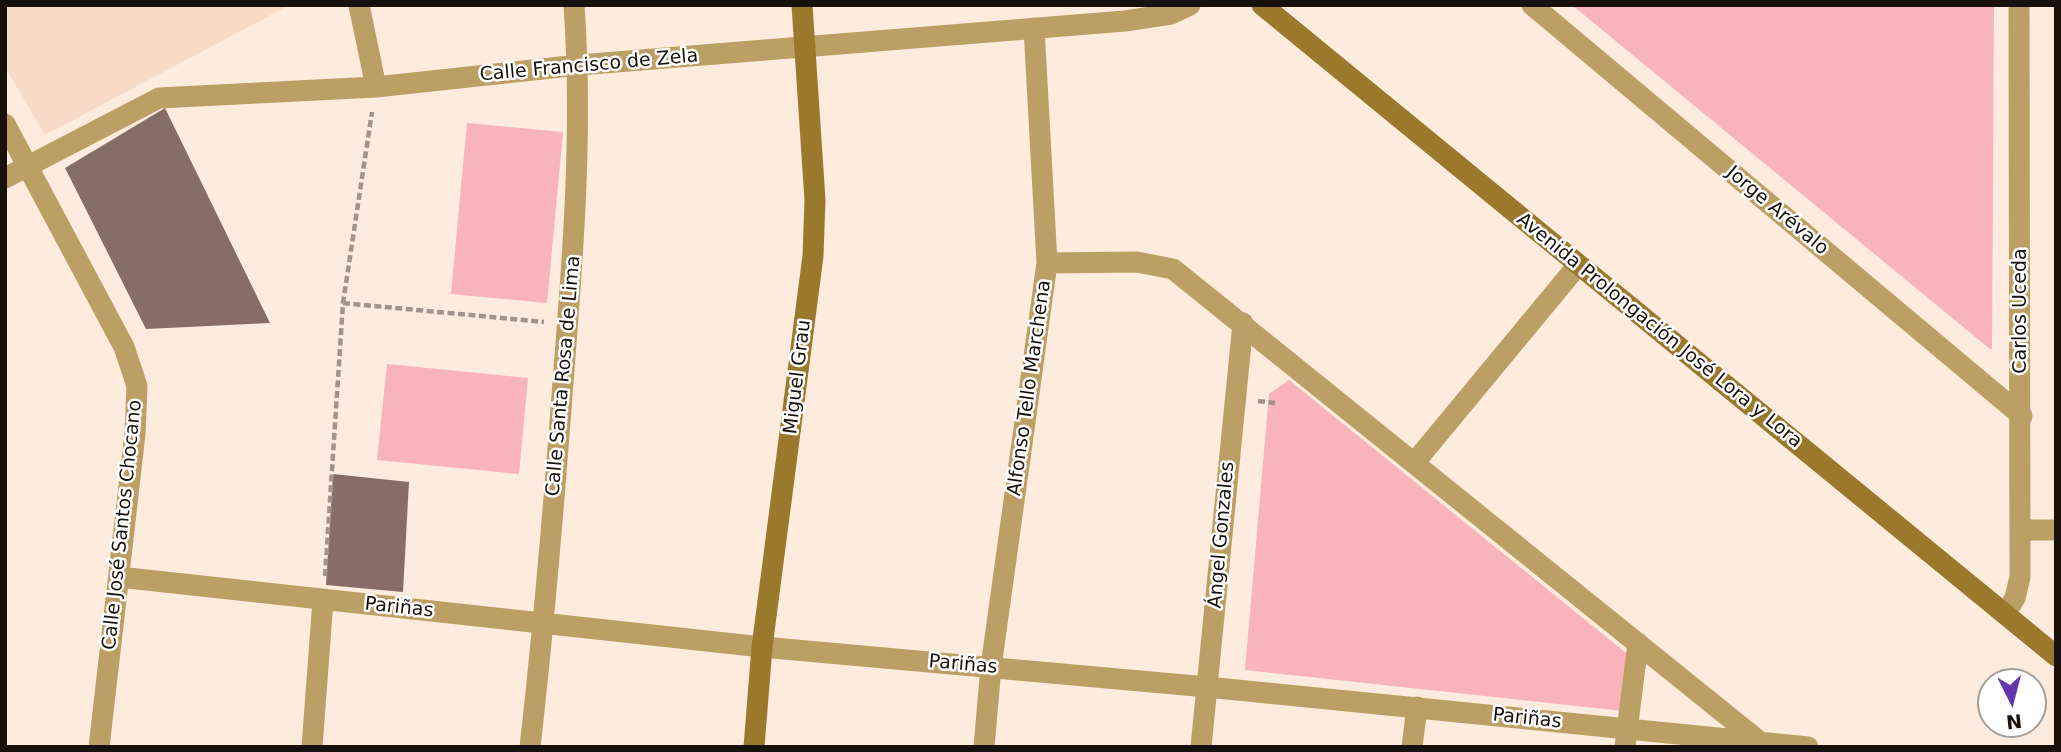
<!DOCTYPE html>
<meta charset="utf-8">
<style>
body{margin:0}
#map{position:relative;width:2061px;height:752px;overflow:hidden;background:#fdebde;font-family:"DejaVu Sans",sans-serif}
canvas{display:block}
.frame{position:absolute;inset:0;border:7px solid #17100b;pointer-events:none}
.north{position:absolute;left:1977px;top:668px;width:70px;height:70px;box-sizing:border-box;background:#fff;border:2px solid #a29f9d;border-radius:50%;rotate:174deg;font-size:19px;font-weight:700;line-height:28px;text-align:center;color:#17100b}
.north::after{content:'';display:block;margin:auto;width:24px;height:32px;background:#6535ac;clip-path:polygon(50% 0,100% 100%,50% 72%,0 100%)}
</style>
<div id="map">
<canvas width="2061" height="752"></canvas>
<div class="frame"></div>
<div class="north">N</div>
</div>
<script>
const ctx = document.querySelector('canvas').getContext('2d');
ctx.lineJoin = 'round';
function fillPath(path, color) { ctx.fillStyle = color; ctx.fill(path, 'evenodd'); }
function strokePath(path, color, width, dash) { ctx.strokeStyle = color; ctx.lineWidth = width; ctx.lineCap = dash ? 'butt' : 'round'; ctx.setLineDash(dash || []); ctx.stroke(path); }
function drawText(font, color, halo, rows, align = 'center') {
  ctx.font = font + ' "DejaVu Sans",sans-serif'; ctx.lineWidth = 5; ctx.setLineDash([]); ctx.textBaseline = 'middle'; ctx.strokeStyle = halo; ctx.fillStyle = color; for (const [text, x, y, turn = 0] of rows) {
    ctx.save(); ctx.translate(x, y); ctx.rotate((+turn || 0) * Math.PI / 180); ctx.textAlign = isNaN(turn) ? turn : align; if (halo) ctx.strokeText(text, 0, 0); ctx.fillText(text, 0, 0); ctx.restore();
  }
}
fillPath(new Path2D(`
 M5,5H285L286,7L45,135L5,67Z`), '#f8dcc7');
fillPath(new Path2D(`
 M1572,5H1994L1992,349H1990Z
 M467,123L563,132L547,303L451,294Z
 M387,364L528,378L519,474L377,460Z
 M1289,380L1631,657L1623,711L1245,670L1269,394Z`), '#f8b3bb');
fillPath(new Path2D(`
 M165,108L270,323L146,329L65,168Z
 M333,474L409,482L403,592L326,585Z`), '#866e67');
strokePath(new Path2D(`
 M343,303L544,322
 M1258,401L1275,403
 M325,576L343,303L372,112`), '#a19389', 4.5, [7, 3.5]);
strokePath(new Path2D(`
 M359,5L376,87
 M1532,5L2022,416
 M5,124L124,347L137,386L135,434L99,747
 M5,178L159,98L376,87L579,65L1125,21L1171,14L1190,5
 M1047,263L1137,262L1173,269L1760,742
 M1415,462L1578,265
 M2021,530H2056
 M119,577L762,647L1207,687L1808,747
 M2005,614L2015,598L2020,577L2019,5
 M312,747L323,600
 M530,747C544,625 554,504 563,382C573,256 583,131 574,5
 M984,747L991,667L1047,263L1034,28
 M1201,747L1243,323
 M1412,747L1417,707
 M1625,747L1638,643`), '#bb9f64', 21);
strokePath(new Path2D(`
 M1262,5L2056,656
 M754,747L762,647L813,256L815,200L802,5`), '#9a792c', 21);
drawText('19px', '#17100b', '#fff', [
 ["Calle Francisco de Zela",589,66,-5],
 ["Jorge Arévalo",1777,211,40],
 ["Carlos Uceda",2021,311,-90],
 ["Avenida Prolongación José Lora y Lora",1659,331,39],
 ["Calle Santa Rosa de Lima",564,376,-85],
 ["Miguel Grau",798,377,-83],
 ["Alfonso Tello Marchena",1030,388,-82],
 ["Calle José Santos Chocano",123,525,-84],
 ["Ángel Gonzales",1222,535,-85],
 ["Pariñas",399,608,6],
 ["Pariñas",963,665,5],
 ["Pariñas",1527,719,6]
]);
</script>
